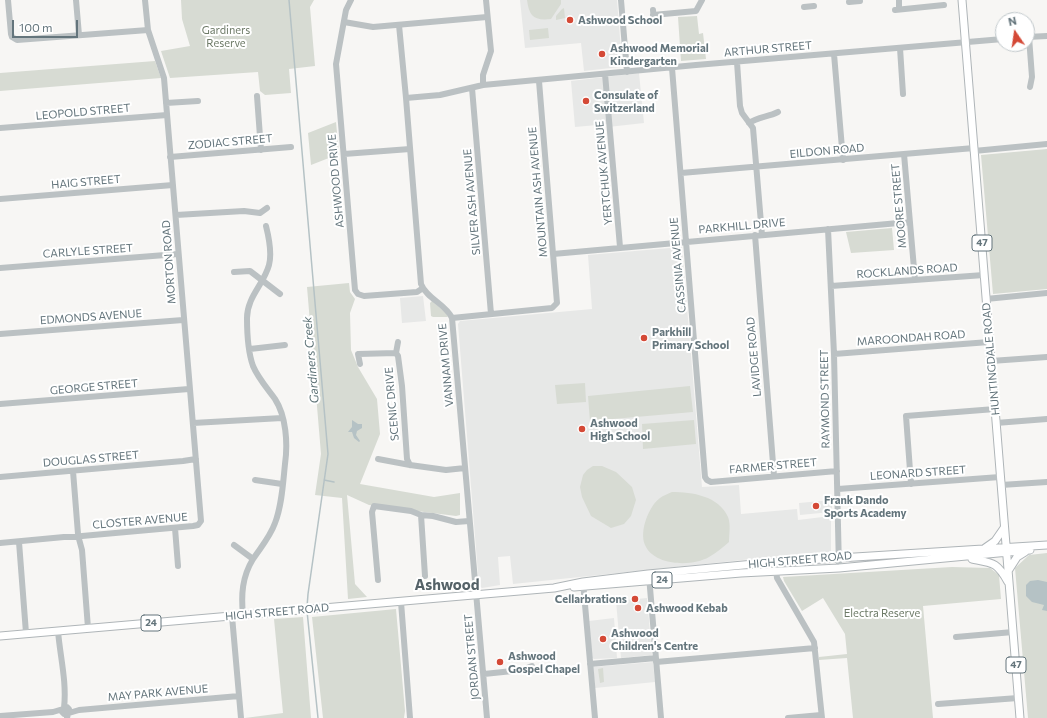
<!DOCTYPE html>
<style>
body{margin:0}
#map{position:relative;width:1047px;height:718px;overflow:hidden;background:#f7f6f4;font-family:Commissioner,sans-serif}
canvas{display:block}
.north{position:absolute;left:995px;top:12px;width:40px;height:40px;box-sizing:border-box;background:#fff;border:1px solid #c1c8cb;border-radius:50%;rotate:347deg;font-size:11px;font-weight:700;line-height:16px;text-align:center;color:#64757c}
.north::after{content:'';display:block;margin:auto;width:14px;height:18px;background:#d44936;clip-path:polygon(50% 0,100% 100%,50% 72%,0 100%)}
.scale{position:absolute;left:12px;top:20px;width:66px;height:18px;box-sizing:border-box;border:2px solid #64757c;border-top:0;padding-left:5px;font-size:12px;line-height:14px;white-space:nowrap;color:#64757c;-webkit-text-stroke:3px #fff;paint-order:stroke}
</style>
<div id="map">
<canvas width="1047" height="718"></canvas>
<div class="north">N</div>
<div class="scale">100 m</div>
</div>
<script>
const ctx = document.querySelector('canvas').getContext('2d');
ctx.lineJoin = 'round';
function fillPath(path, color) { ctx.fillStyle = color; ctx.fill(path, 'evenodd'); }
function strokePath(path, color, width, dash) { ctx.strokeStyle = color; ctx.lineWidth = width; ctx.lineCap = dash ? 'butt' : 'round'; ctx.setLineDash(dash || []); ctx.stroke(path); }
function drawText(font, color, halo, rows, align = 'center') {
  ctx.font = font + ' Commissioner,sans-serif'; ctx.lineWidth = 4; ctx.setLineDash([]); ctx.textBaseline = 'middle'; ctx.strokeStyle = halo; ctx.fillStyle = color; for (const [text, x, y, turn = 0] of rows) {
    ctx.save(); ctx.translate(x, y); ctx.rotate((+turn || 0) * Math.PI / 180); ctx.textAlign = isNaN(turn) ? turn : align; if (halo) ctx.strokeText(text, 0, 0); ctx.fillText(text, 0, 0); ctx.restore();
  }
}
fillPath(new Path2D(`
 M520,0H617L622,64L620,67L584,71L581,43L525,48Z
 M639,73L644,123L608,127V124L575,127L571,81Z
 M682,247L702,487L739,485L741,514L797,509L798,520L831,516V552L800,554L513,584L510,556L498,557L500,585L482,588L479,586L458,324L460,321L592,309L588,255Z
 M423,296L426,321L402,323L400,298Z
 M832,500V510L831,512L800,515L799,503Z
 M647,598L652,655L621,658L616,601Z
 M614,618L617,658L594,659L592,658L589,621Z
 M653,662L655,682L595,688L593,667Z`), '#e7e8e7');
fillPath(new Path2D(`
 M181,0H314L310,7L315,66L289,69L291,93L265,95L260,91L258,72L170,78L161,51L190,46L182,19Z
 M527,0H561V4L551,19C534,21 529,16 527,0Z
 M564,8L565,18L556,20V16L562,9Z
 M697,16L699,34L703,33L706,59L681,61L678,17Z
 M548,28L549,38L530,40L529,30Z
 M155,61L161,78L0,91V73Z
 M336,122L339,154L311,165L308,133Z
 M1047,149V289L993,294L981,155Z
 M892,228L894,250L851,253L846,232Z
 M349,283L350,292L355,299L350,313L351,350L358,367L377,399L380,434L360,484L434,497L460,493V515L456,516L369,505L347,495L355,584L367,597L348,599L342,498L315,495L321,454L307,287Z
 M432,301L446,313L448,317H433L431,316L430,303Z
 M585,383L586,402L557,404L555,385Z
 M690,386L693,412L590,421L588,396Z
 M694,420L696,444L643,449L642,424Z
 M593,466H602L616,472L632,487L636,500L631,516L624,524L611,528L591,516L582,497L580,487L583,475L587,470Z
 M672,492C692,492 719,496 728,517C731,524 729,535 729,542C723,547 716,553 709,557C692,567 654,566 645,545C639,531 649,506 660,498C664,495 668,494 672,492Z
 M1047,553V718H1028L1015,568L1029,555Z
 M952,567L990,568L999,575L1001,599L923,606L933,718H853L847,658L819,660V657L847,654L845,634L823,598L802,611L784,581L783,577Z
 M396,609L405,711L404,718H323L312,617Z
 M303,617L311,718H245L283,713L274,619Z
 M603,668L604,682L600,683L598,669Z`), '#d7dbd3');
fillPath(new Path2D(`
 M352,420L358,424H362V428L357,431L356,435L360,441L359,442L354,438L352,432H348L352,427Z
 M1038,580L1047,582V611L1042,610L1044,605L1032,602L1026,596V585L1030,581Z`), '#b5c2c5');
strokePath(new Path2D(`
 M289,0L328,454L308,594L307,607
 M324,480L334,482
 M307,611L318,718`), '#b5c2c5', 1.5);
const major = new Path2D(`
 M962,0L1020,718
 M985,548L995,541L1004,528
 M972,559C993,563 997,562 1008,582
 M1008,571L1017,557L1025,552
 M574,587L741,573L839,568L1030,550
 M0,636L554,588L583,582L648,574L775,562L1047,545`);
strokePath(major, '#afb5b8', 9);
strokePath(new Path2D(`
 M8,0L11,34L12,37L17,40L148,30
 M76,0L79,35
 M351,0L346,10L336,64L355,290L358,294L364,296L417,292L423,288
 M621,0L627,72
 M899,0V9
 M849,2L860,1
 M804,7L814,6
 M653,10L654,21
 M895,10L944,5
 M653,15L696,11L702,0
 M344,22L373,27L487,17
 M399,25L406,98L421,284C427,299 446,304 452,318L487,718
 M1027,37L1047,36
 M1029,37L1032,77L1030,87
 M900,48L903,94
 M834,54L843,160
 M737,62L740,106L742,113L753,128L762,235
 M672,68L705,477L707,480L711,482L837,471
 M605,74L620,247
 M483,85V75L491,51L486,0
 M472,88L491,314
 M257,96L261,150
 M406,98L440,95L483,85L696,65L1003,39
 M166,103L198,101
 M749,123C758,117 768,117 778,112
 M0,128L167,115
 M974,151L1047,144
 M344,154L410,149
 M904,154L915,280
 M170,157L291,147
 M681,173L974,148
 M0,199L173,185
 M176,215L244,211L260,213L267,208
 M828,229L834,354L839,568
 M755,235L774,476
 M553,254L910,222
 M0,268L178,254
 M234,272L250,271L280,294
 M831,286L984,275
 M986,299L1047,293
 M452,318L552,308L557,303L539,81
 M0,334L183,320
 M398,342L396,353L398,356L402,386L407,459L410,465
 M250,349L285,345
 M834,354L989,342
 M991,361L1047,357
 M360,364L358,354L396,353
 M0,404L189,389
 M193,423L282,418
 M996,423L1047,419
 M378,459L410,465L446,470L465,468
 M73,471L78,534
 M0,477L183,461L196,459
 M255,480L282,484
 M911,484L906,416L995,409
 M1001,485L1047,482
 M838,489L1000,477
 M421,515L425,576
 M175,528L178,566
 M82,536L193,526L198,525L201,521L164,78L148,30L145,0
 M79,539L82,550L88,628
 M19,542L26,633
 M0,543L64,537H77
 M234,545L253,559
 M775,562L777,578L814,642L822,718
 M649,576L661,718
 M378,580L372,512L374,506L411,511L421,515L433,516L456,522L469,521
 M583,582L595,718
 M401,602L410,718
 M243,615C241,595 242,577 253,559C261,547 270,537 275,523C282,505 283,483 285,464C288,443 286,416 275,399C267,388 258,378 253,366C248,352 247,332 247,318C247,297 264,284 269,265C272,254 269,238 266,226
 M232,616L241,718
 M58,631C60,656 67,682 64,708
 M956,637L1013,632
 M656,662L815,648
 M590,664L656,658
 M484,674L522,670L532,666
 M938,704L1018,698
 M69,713L79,710L239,696
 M0,716L53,712L63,709
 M67,718L69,709L67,707L64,708L62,712L64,714H68
 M788,718L821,715`), '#bbc1c3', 6);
strokePath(major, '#fff', 7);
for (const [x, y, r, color] of [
 [570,20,4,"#d44936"],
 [602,54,4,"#d44936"],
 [586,101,4,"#d44936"],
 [644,338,4,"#d44936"],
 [582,429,4,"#d44936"],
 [816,506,4,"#d44936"],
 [635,599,4,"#d44936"],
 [638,608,4,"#d44936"],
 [603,639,4,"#d44936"],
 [500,662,4,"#d44936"]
]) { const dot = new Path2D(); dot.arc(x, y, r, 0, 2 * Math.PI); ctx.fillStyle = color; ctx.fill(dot); strokePath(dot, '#fff', 1.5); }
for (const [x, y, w] of [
 [982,243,20],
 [662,580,20],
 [151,623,20],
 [1016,665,20]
]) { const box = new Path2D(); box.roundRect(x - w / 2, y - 8, w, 16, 3); ctx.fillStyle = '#fff'; ctx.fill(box); strokePath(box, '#64757c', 1); }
drawText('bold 10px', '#64757c', null, [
 ["47",982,243],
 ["24",662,580],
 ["24",151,623],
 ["47",1016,665]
]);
drawText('bold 11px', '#64757c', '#fff', [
 ["Ashwood School",578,20],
 ["Ashwood Memorial",610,48],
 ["Kindergarten",610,61],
 ["Consulate of",594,95],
 ["Switzerland",594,108],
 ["Parkhill",652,332],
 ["Primary School",652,345],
 ["Ashwood",590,423],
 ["High School",590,436],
 ["Frank Dando",824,500],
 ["Sports Academy",824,513],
 ["Cellarbrations",627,599,"right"],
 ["Ashwood Kebab",646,608],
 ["Ashwood",611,633],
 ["Children's Centre",611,646],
 ["Ashwood",508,656],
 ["Gospel Chapel",508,669]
], 'left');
drawText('11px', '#6d7a67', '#fff', [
 ["Gardiners",226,30],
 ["Reserve",226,43],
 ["Electra Reserve",882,613]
]);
drawText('11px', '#64757c', '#fff', [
 ["ARTHUR STREET",768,49,-5],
 ["LEOPOLD STREET",83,112,-5],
 ["ZODIAC STREET",230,142,-5],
 ["EILDON ROAD",827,151,-5],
 ["YERTCHUK AVENUE",604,173,-95],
 ["ASHWOOD DRIVE",336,181,-95],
 ["HAIG STREET",86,182,-5],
 ["MOUNTAIN ASH AVENUE",538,192,-95],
 ["SILVER ASH AVENUE",472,202,-95],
 ["MOORE STREET",899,206,-95],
 ["PARKHILL DRIVE",742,226,-5],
 ["CARLYLE STREET",88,251,-4],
 ["MORTON ROAD",169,262,-94],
 ["CASSINIA AVENUE",678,265,-95],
 ["ROCKLANDS ROAD",907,271,-4],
 ["EDMONDS AVENUE",91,317,-4],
 ["MAROONDAH ROAD",911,338,-4],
 ["LAVIDGE ROAD",754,357,-95],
 ["HUNTINGDALE ROAD",991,359,-95],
 ["VANNAM DRIVE",446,365,-95],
 ["GEORGE STREET",94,387,-5],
 ["RAYMOND STREET",825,399,-91],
 ["SCENIC DRIVE",392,404,-95],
 ["DOUGLAS STREET",91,459,-5],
 ["FARMER STREET",773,466,-5],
 ["LEONARD STREET",918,473,-4],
 ["CLOSTER AVENUE",140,521,-5],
 ["HIGH STREET ROAD",800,560,-5],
 ["HIGH STREET ROAD",277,612,-5],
 ["JORDAN STREET",472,657,-95],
 ["MAY PARK AVENUE",158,693,-5]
]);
drawText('italic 12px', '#5f7478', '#fff', [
 ["Gardiners Creek",311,360,-95]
]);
drawText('bold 15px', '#556268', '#fff', [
 ["Ashwood",447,585]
]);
</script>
